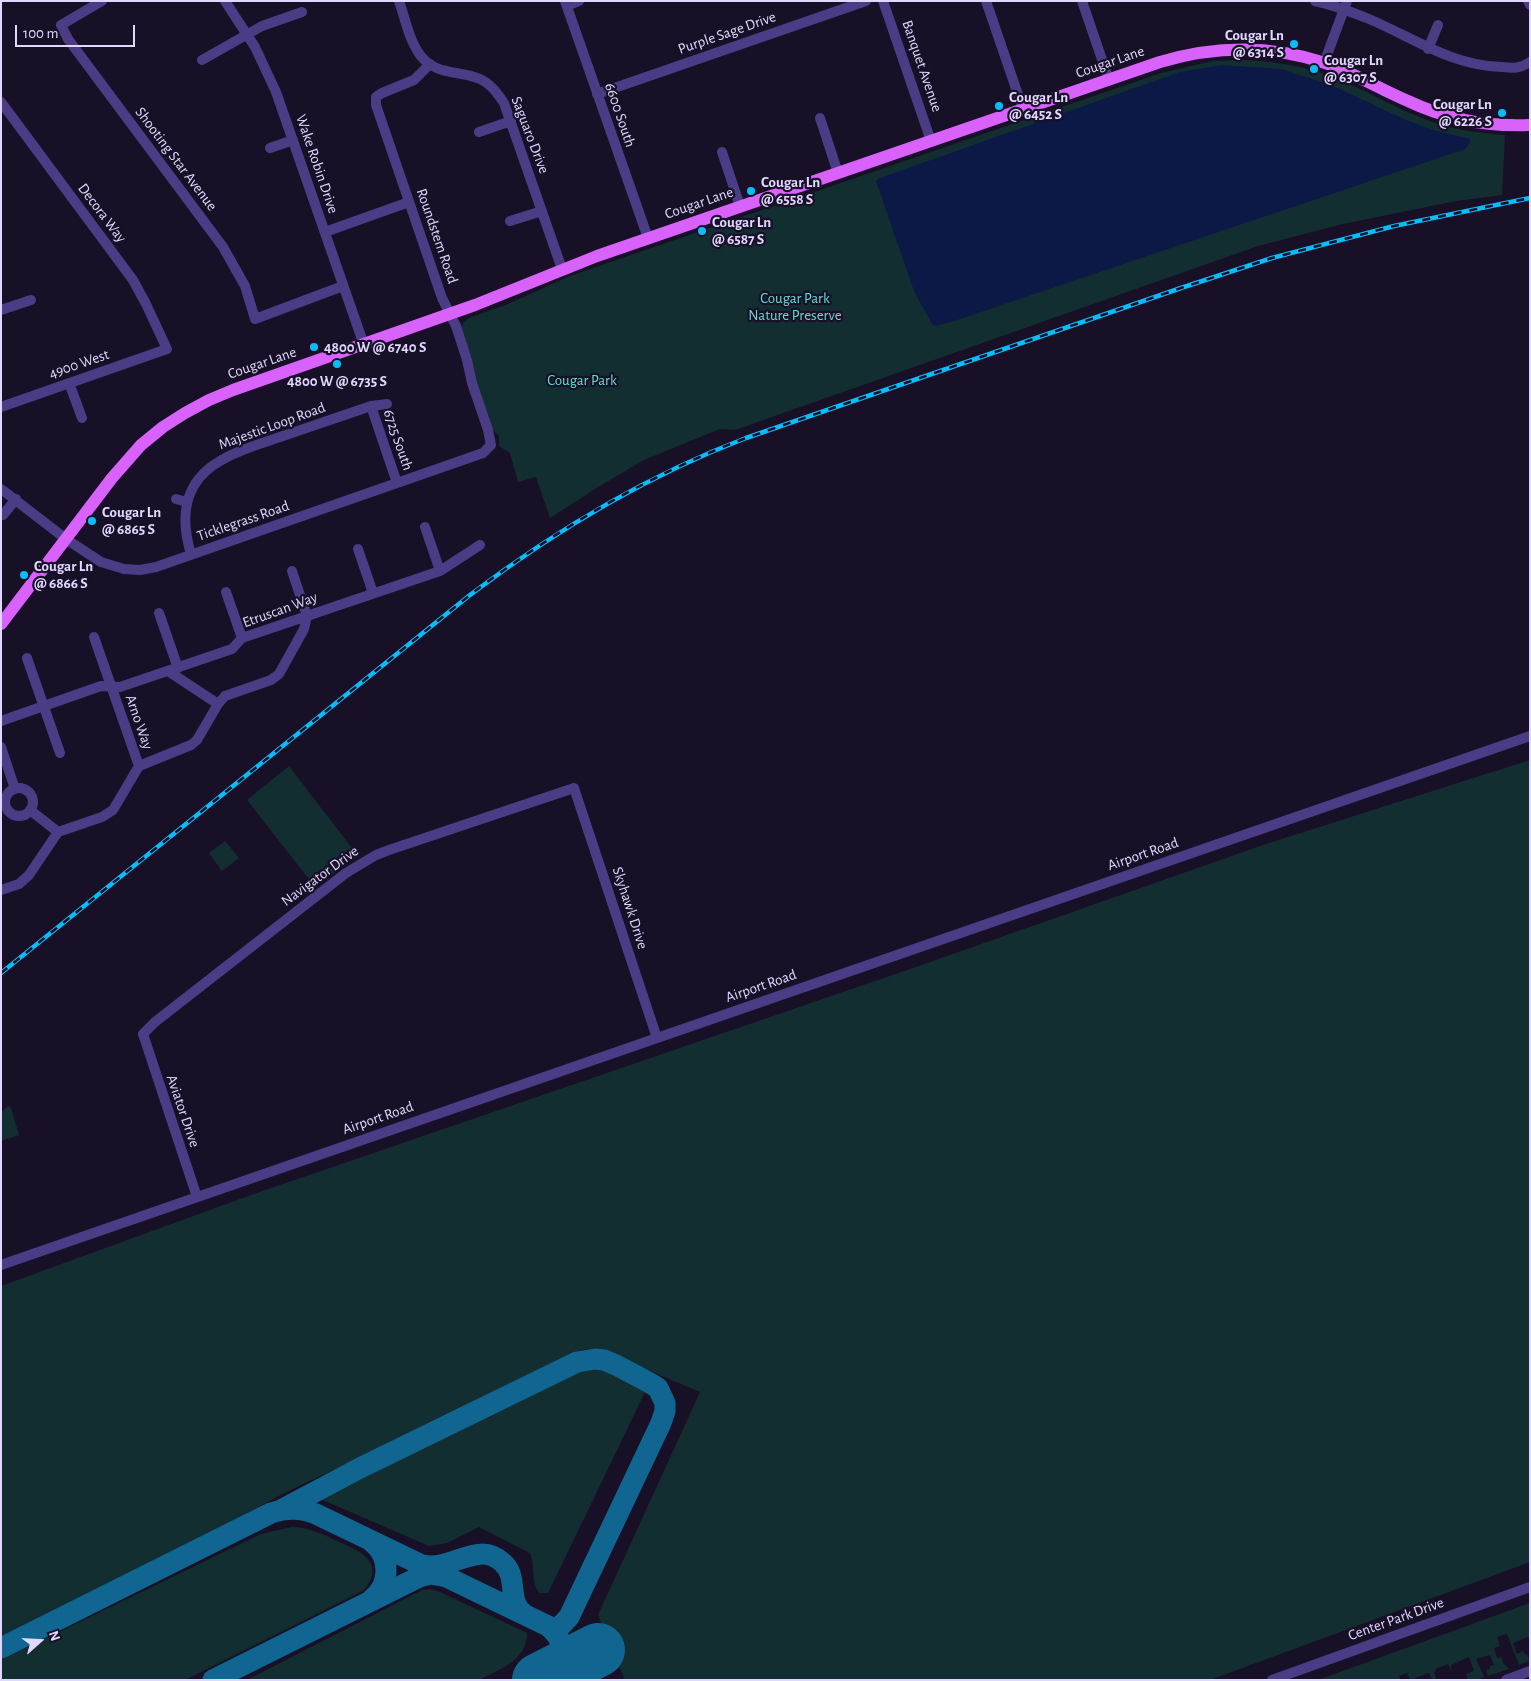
<!DOCTYPE html>
<style>
body{margin:0}
#map{position:relative;width:1531px;height:1681px;overflow:hidden;background:#181027;font-family:"Alegreya Sans",sans-serif}
canvas{display:block}
.frame{position:absolute;inset:0;border:2px solid #e2d7fe;pointer-events:none}
.north{position:absolute;left:15px;top:1616px;width:50px;height:50px;-webkit-text-stroke:4px #181027;paint-order:stroke;rotate:71deg;font-size:14px;font-weight:700;line-height:20px;text-align:center;color:#e2d7fe}
.north::after{content:'';display:block;margin:auto;width:18px;height:22px;background:#e2d7fe;clip-path:polygon(50% 0,100% 100%,50% 72%,0 100%)}
.scale{position:absolute;left:15px;top:25px;width:120px;height:22px;box-sizing:border-box;border:2px solid #e2d7fe;border-top:0;padding-left:6px;font-size:15px;line-height:18px;white-space:nowrap;color:#e2d7fe;-webkit-text-stroke:4px #181027;paint-order:stroke}
</style>
<div id="map">
<canvas width="1531" height="1681"></canvas>
<div class="frame"></div>
<div class="north">N</div>
<div class="scale">100 m</div>
</div>
<script>
const ctx = document.querySelector('canvas').getContext('2d');
ctx.lineJoin = 'round';
function fillPath(path, color) { ctx.fillStyle = color; ctx.fill(path, 'evenodd'); }
function strokePath(path, color, width, dash) { ctx.strokeStyle = color; ctx.lineWidth = width; ctx.lineCap = dash ? 'butt' : 'round'; ctx.setLineDash(dash || []); ctx.stroke(path); }
function drawText(font, color, halo, rows, align = 'center') {
  ctx.font = font + ' "Alegreya Sans",sans-serif'; ctx.lineWidth = 4.5; ctx.setLineDash([]); ctx.textBaseline = 'middle'; ctx.strokeStyle = halo; ctx.fillStyle = color; for (const [text, x, y, turn = 0] of rows) {
    ctx.save(); ctx.translate(x, y); ctx.rotate((+turn || 0) * Math.PI / 180); ctx.textAlign = isNaN(turn) ? turn : align; if (halo) ctx.strokeText(text, 0, 0); ctx.fillText(text, 0, 0); ctx.restore();
  }
}
fillPath(new Path2D(`
 M1243,60C1273,61 1304,66 1333,77C1366,90 1396,109 1430,121C1454,130 1479,133 1505,135L1502,195L1456,201L1343,224L1258,246L735,430L720,429L644,460L595,489L550,518L536,477L518,482L510,453L499,446V436L492,429L476,383L472,358L461,330L463,323L469,318L508,304L570,276L1161,73L1213,61Z
 M1530,760V1562L1210,1680H621L624,1678L598,1615L700,1392L598,1349H586L572,1353L355,1460L282,1494L189,1545L1,1637V1286L251,1195L913,968L1263,845Z
 M289,766L358,856L316,886L312,883L247,800Z
 M225,841L239,858L222,871L209,853Z
 M8,1106L11,1108L19,1135L1,1141V1112Z
 M593,1367L602,1369L646,1390L548,1593H539C531,1582 535,1566 530,1553L479,1527L447,1543L429,1546L316,1497L362,1477L582,1369Z
 M292,1527C308,1527 322,1534 337,1541C359,1551 387,1562 364,1590L185,1680H1V1660L261,1534Z
 M430,1589L440,1592L527,1633C527,1661 500,1669 479,1680H247L422,1590Z
 M1530,1603V1640L1528,1637L1513,1643L1517,1654L1523,1651L1525,1655L1527,1654L1529,1661L1519,1665L1507,1634L1497,1637L1500,1646L1494,1648L1497,1658L1502,1657L1503,1663L1509,1669L1488,1676L1486,1670L1490,1669V1666L1494,1665L1490,1655L1476,1659L1484,1677L1477,1680H1468L1466,1674L1474,1671L1469,1657L1451,1665V1671L1448,1664L1437,1668L1434,1673L1437,1680H1432L1429,1673L1415,1678L1416,1680H1410L1407,1673L1399,1676L1400,1679L1398,1680H1318Z`), '#132e31');
fillPath(new Path2D(`
 M1222,65L1281,69L1331,85L1406,120L1433,130L1470,139V143L1465,149L957,320L936,326L932,324L914,291L876,181L880,178L1180,72Z`), '#0c1845');
strokePath(new Path2D(`
 M279,1511L360,1468L577,1362L595,1359L604,1360L616,1365L650,1383L658,1388L665,1403V1411L661,1423L569,1617L555,1632
 M423,1565C451,1572 478,1539 503,1563C519,1577 506,1601 524,1614
 M371,1600C391,1585 391,1556 371,1541
 M1,1648L271,1513C287,1508 300,1508 316,1514L548,1626C568,1643 565,1658 548,1675
 M213,1680L419,1577L430,1574L442,1576`), '#106690', 21);
strokePath(new Path2D(`
 M539,1680L598,1650`), '#106690', 54);
strokePath(new Path2D(`
 M102,1L61,25L68,39L223,247L245,286L255,319L343,286
 M225,1L255,47L276,92L364,345
 M399,1C405,18 409,40 420,55C436,76 459,70 480,79C491,84 497,93 504,103L562,269
 M565,1L648,238
 M883,1L931,141
 M986,1L1023,109
 M1082,1L1109,80
 M1315,1C1333,5 1352,12 1369,19C1414,38 1450,65 1501,67C1512,68 1520,69 1530,62
 M1528,1L1530,5
 M567,6L579,1
 M1428,49L1438,25
 M202,60L262,26L302,12
 M1324,63L1347,1
 M597,94L866,1
 M1,102L133,280L146,304L167,349L1,407
 M820,118L838,173
 M479,132L511,121
 M270,148L293,140
 M722,152L740,206
 M510,221L542,211
 M325,232L409,202
 M1,310L31,300
 M69,383L82,418
 M371,406L397,483
 M1,489L66,539L101,562L124,569L140,570L156,567L483,453L491,445L488,430L472,383L467,360L456,326L442,298L376,105V97L382,93L414,80L430,64
 M176,499L187,502
 M3,515L16,499
 M425,527L440,571
 M358,549L373,593
 M191,554C180,518 183,482 220,461C238,450 260,444 280,437C310,427 341,416 371,406L387,404
 M226,592L242,638
 M159,613L178,668
 M94,637L139,766
 M27,658L60,753
 M168,671L218,704
 M1,721L101,686L120,687L232,649L242,638L440,571L480,545
 M1,747L15,789
 M5 802a14 14 0 1 1 28 0a14 14 0 1 1-28 0Z
 M30,810L58,832
 M1,890L19,884L29,875L58,832L102,817L113,810L139,766L191,745L197,740L218,704L225,696L271,680L279,674L304,629L307,616L292,571
 M197,1197L143,1034L155,1022L346,873L376,855L389,850L574,788L657,1038
 M1,1265L1530,736
 M1272,1680L1530,1587
 M1506,1680L1530,1671`), '#4a3c85', 10);
strokePath(new Path2D(`
 M1,624L112,478L141,445L163,427L185,413L209,400L233,390L475,305L597,256L1160,62C1214,46 1271,45 1325,63C1354,73 1380,89 1408,101C1446,119 1488,127 1530,125`), '#d961fc', 12);
const rail = new Path2D(`
 M1,973L470,595C556,530 646,476 746,438L1181,288L1272,258L1394,226L1530,198`);
strokePath(rail, '#08bdfa', 4.5);
strokePath(rail, '#181027', 2.5, [8]);
for (const [x, y, r, color] of [
 [1294,44,5,"#08bdfa"],
 [1314,69,5,"#08bdfa"],
 [999,106,5,"#08bdfa"],
 [1502,113,5,"#08bdfa"],
 [751,191,5,"#08bdfa"],
 [702,231,5,"#08bdfa"],
 [314,347,5,"#08bdfa"],
 [337,364,5,"#08bdfa"],
 [92,521,5,"#08bdfa"],
 [24,575,5,"#08bdfa"]
]) { const dot = new Path2D(); dot.arc(x, y, r, 0, 2 * Math.PI); ctx.fillStyle = color; ctx.fill(dot); strokePath(dot, '#181027', 2); }
drawText('15px', '#e2d7fe', '#181027', [
 ["Purple Sage Drive",727,33,-19],
 ["Cougar Lane",1110,62,-19],
 ["Banquet Avenue",922,66,71],
 ["6600 South",620,115,71],
 ["Saguaro Drive",530,135,69],
 ["Shooting Star Avenue",176,159,53],
 ["Wake Robin Drive",317,164,71],
 ["Cougar Lane",699,203,-19],
 ["Decora Way",102,213,53],
 ["Roundstem Road",437,236,71],
 ["Cougar Lane",262,363,-19],
 ["4900 West",79,364,-19],
 ["Majestic Loop Road",272,426,-20],
 ["6725 South",398,440,71],
 ["Ticklegrass Road",243,521,-19],
 ["Etruscan Way",280,610,-20],
 ["Arno Way",139,722,71],
 ["Airport Road",1143,854,-19],
 ["Navigator Drive",320,876,-36],
 ["Skyhawk Drive",630,908,72],
 ["Airport Road",761,986,-19],
 ["Aviator Drive",183,1111,71],
 ["Airport Road",378,1118,-19],
 ["Center Park Drive",1396,1619,-20]
]);
drawText('bold 15px', '#e2d7fe', '#181027', [
 ["Cougar Ln",1284,35,"right"],
 ["@ 6314 S",1284,52,"right"],
 ["Cougar Ln",1324,60],
 ["@ 6307 S",1324,77],
 ["Cougar Ln",1009,97],
 ["@ 6452 S",1009,114],
 ["Cougar Ln",1492,104,"right"],
 ["@ 6226 S",1492,121,"right"],
 ["Cougar Ln",761,182],
 ["@ 6558 S",761,199],
 ["Cougar Ln",712,222],
 ["@ 6587 S",712,239],
 ["4800 W @ 6740 S",324,347],
 ["4800 W @ 6735 S",337,381,"center"],
 ["Cougar Ln",102,512],
 ["@ 6865 S",102,529],
 ["Cougar Ln",34,566],
 ["@ 6866 S",34,583]
], 'left');
drawText('15px', '#64ded1', '#181027', [
 ["Cougar Park",795,298],
 ["Nature Preserve",795,315],
 ["Cougar Park",582,380]
]);
</script>
